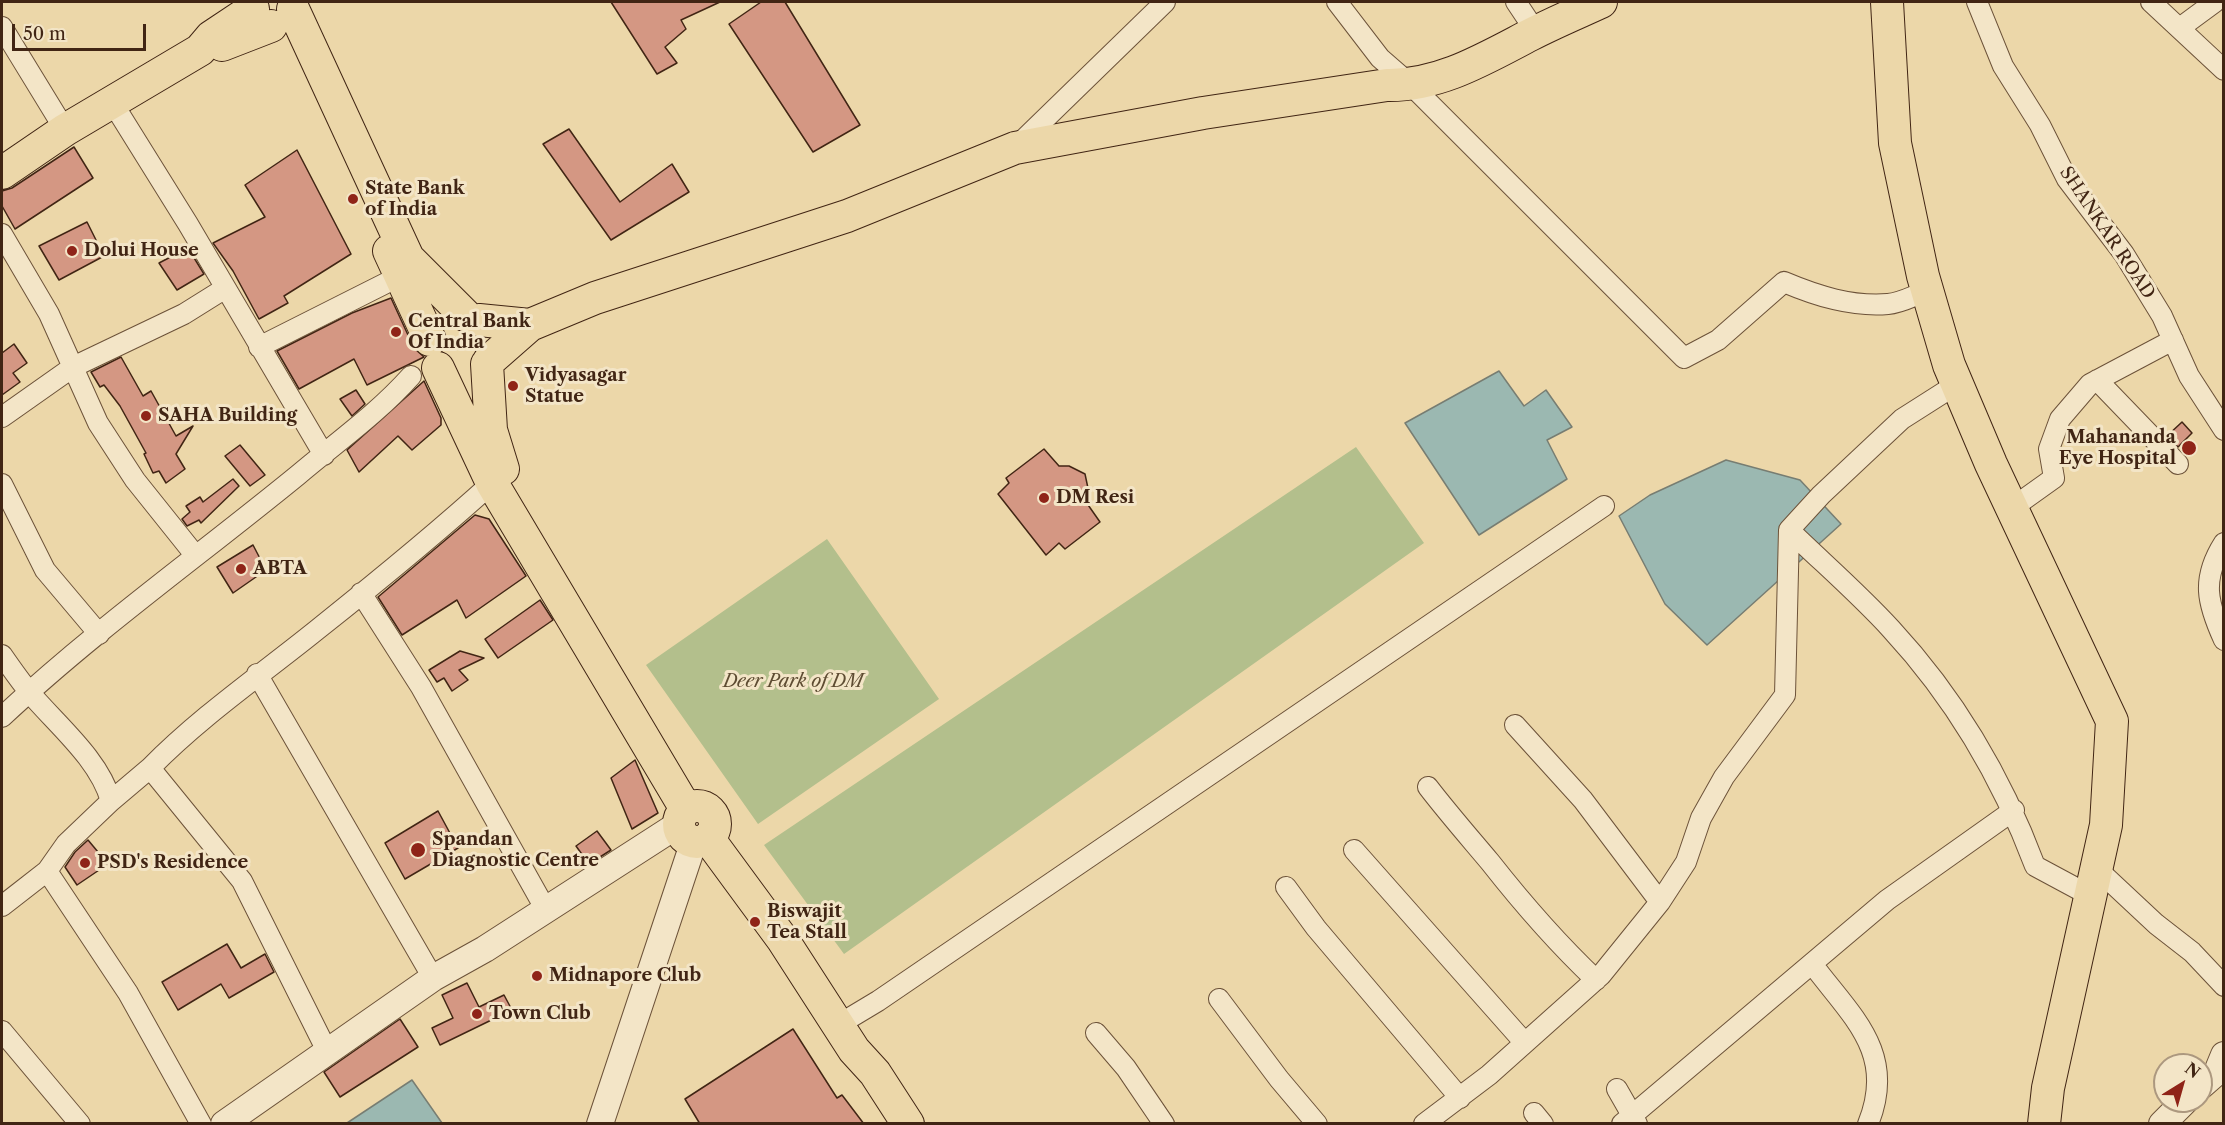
<!DOCTYPE html>
<style>
body{margin:0}
#map{position:relative;width:2225px;height:1125px;overflow:hidden;background:#ecd7a9;font-family:"Libre Caslon Text",serif}
canvas{display:block}
.frame{position:absolute;inset:0;border:3px solid #412514;pointer-events:none}
.north{position:absolute;left:2153px;top:1053px;width:60px;height:60px;box-sizing:border-box;background:#f3e5c7;border:2px solid #ac987f;border-radius:50%;rotate:37deg;font-size:16px;font-weight:700;line-height:24px;text-align:center;color:#412514}
.north::after{content:'';display:block;margin:auto;width:21px;height:27px;background:#8f2418;clip-path:polygon(50% 0,100% 100%,50% 72%,0 100%)}
.scale{position:absolute;left:12px;top:24px;width:134px;height:27px;box-sizing:border-box;border:3px solid #412514;border-top:0;padding-left:8px;font-size:18px;line-height:21px;white-space:nowrap;color:#412514;-webkit-text-stroke:4px #f3e5c7;paint-order:stroke}
</style>
<div id="map">
<canvas width="2225" height="1125"></canvas>
<div class="frame"></div>
<div class="north">N</div>
<div class="scale">50 m</div>
</div>
<script>
const ctx = document.querySelector('canvas').getContext('2d');
ctx.lineJoin = 'round';
function fillPath(path, color) { ctx.fillStyle = color; ctx.fill(path, 'evenodd'); }
function strokePath(path, color, width, dash) { ctx.strokeStyle = color; ctx.lineWidth = width; ctx.lineCap = dash ? 'butt' : 'round'; ctx.setLineDash(dash || []); ctx.stroke(path); }
function drawText(font, color, halo, rows, align = 'center') {
  ctx.font = font + ' "Libre Caslon Text",serif'; ctx.lineWidth = 6; ctx.setLineDash([]); ctx.textBaseline = 'middle'; ctx.strokeStyle = halo; ctx.fillStyle = color; for (const [text, x, y, turn = 0] of rows) {
    ctx.save(); ctx.translate(x, y); ctx.rotate((+turn || 0) * Math.PI / 180); ctx.textAlign = isNaN(turn) ? turn : align; if (halo) ctx.strokeText(text, 0, 0); ctx.fillText(text, 0, 0); ctx.restore();
  }
}
fillPath(new Path2D(`
 M1356,447L1424,543L844,954L764,845Z
 M827,539L939,699L758,824L646,665Z`), '#b3bf8c');
const water = new Path2D(`
 M1499,371L1524,406L1546,390L1572,427L1547,440L1567,479L1479,535L1405,423Z
 M1726,460L1800,480L1841,524L1707,645L1665,604L1619,516L1650,495Z
 M412,1080L442,1123H347Z`);
fillPath(water, '#9bb8b1');
strokePath(water, '#777d72', 1.5);
const building = new Path2D(`
 M611,2H720L681,20L686,29L665,47L677,63L657,74Z
 M761,2H785L860,125L813,152L729,24Z
 M569,129L620,202L672,164L689,192L611,240L543,144Z
 M74,147L93,178L15,229L2,206V191L12,188Z
 M297,150L351,254L284,296L288,303L259,319L233,271L213,243L265,217L245,185Z
 M87,222L104,256L59,280L39,246Z
 M188,248L204,274L177,290L159,263Z
 M391,298L414,348L424,357L367,385L354,359L299,389L277,351L352,313Z
 M14,344L27,363L13,373L20,382L2,395V353Z
 M121,357L143,396L151,391L176,436L193,426L176,454L185,469L166,483L159,471L153,473L144,454L146,453L120,406L104,385L100,387L91,372Z
 M424,381L441,418V425L412,450L398,436L359,472L347,450Z
 M356,390L365,404L352,416L340,399Z
 M2182,422L2192,433L2178,447L2167,436Z
 M240,445L265,475L250,486L225,456Z
 M1044,449L1059,466H1069L1085,474L1089,493L1086,502L1100,522L1065,549L1059,543L1046,555L998,494L1009,483L1006,478Z
 M233,479L239,486L201,523L199,520L187,526L182,519L190,512L186,506L200,497L203,502Z
 M475,515L489,519L526,576L466,618L457,600L402,635L378,597Z
 M253,545L266,570L233,593L217,567Z
 M540,600L553,620L498,658L485,639Z
 M460,651L484,658L459,670L468,680L452,691L444,678L437,682L429,670Z
 M635,760L658,813L632,829L611,778Z
 M438,811L458,848L405,879L385,843Z
 M597,831L611,850L589,864L576,846Z
 M88,840L108,864L77,885L65,867L75,852Z
 M227,944L241,968L265,954L274,972L229,998L221,984L178,1010L162,982Z
 M467,983L479,1007L504,995L512,1010L440,1045L432,1028L453,1018L442,995Z
 M400,1019L418,1047L340,1097L324,1072Z
 M793,1029L837,1098L842,1095L864,1124H700L685,1099Z`);
fillPath(building, '#d49783');
strokePath(building, '#412514', 1.5);
const minor = new Path2D(`
 M1337,2L1380,58L1411,85L1684,358L1718,340L1784,282C1817,296 1852,307 1888,304C1901,303 1915,295 1927,291
 M1516,2L1528,20L1530,35
 M1977,2L2003,66L2040,125L2067,179L2124,254L2162,316L2189,376L2224,430
 M2151,2L2224,70
 M2,27L65,130
 M2181,27L2215,2
 M112,102L188,224L324,455
 M1017,146L1165,2
 M2,234L49,314L98,423L135,480L195,555
 M259,347L400,276
 M2097,380L2178,464
 M2,417L73,367L184,314L224,289
 M2,484L45,570L99,634
 M2012,508L2054,478L2049,449L2060,419L2090,384L2173,340
 M1789,530C1823,563 1859,594 1891,629C1955,698 2002,778 2035,866L2089,895
 M2224,543C2201,579 2207,603 2224,640
 M361,593L421,687L546,910
 M2,655C11,668 20,681 30,693C58,726 99,759 111,801L150,768L242,881L328,1053
 M257,674L433,978
 M2,717C95,630 199,556 298,475C337,442 377,414 411,376
 M1515,725L1583,800L1660,902
 M150,768C201,716 261,675 318,629C377,582 436,534 492,483
 M1428,787C1448,813 1469,837 1490,862C1523,904 1557,943 1596,980
 M111,801L66,844L47,871L128,993L201,1124
 M1354,850L1524,1042
 M2095,867L2156,924L2192,952L2224,986
 M1286,887L1316,928L1460,1098
 M2,906L47,871
 M1813,965C1852,1017 1897,1053 1868,1124
 M1219,999L1279,1079L1317,1124
 M838,1025L878,1001L1604,506
 M2,1031L80,1124
 M1096,1033L1126,1068L1164,1124
 M1617,1089L1637,1124
 M1534,1113L1543,1124
 M1424,1124L1489,1075L1601,975L1660,902L1686,862L1701,818L1724,777L1785,695L1789,530L1821,495L1902,419L1957,384
 M1622,1124L1887,900L2014,810`);
const tertiary = new Path2D(`
 M2201,1086L2217,1072L2224,1055
 M224,1124L433,978L485,949L679,824
 M600,1124L694,841
 M2162,1124L2185,1101`);
const primary = new Path2D(`
 M1887,2L1895,143L1923,276L1949,365L1991,464L2112,721L2106,825L2048,1088L2044,1124
 M293,9L408,258L465,315
 M222,45L271,26
 M2,173L65,130L200,50L211,37L253,9
 M389,251L430,340
 M479,320L530,325
 M489,361L530,325L595,298L847,216L1015,148L1203,113L1387,85C1439,86 1484,59 1530,35C1553,23 1577,13 1601,2
 M487,364L491,430L503,469
 M438,368L492,483L686,809
 M679 824a18 18 0 1 1 36 0a18 18 0 1 1-36 0Z
 M708,838L783,940L854,1050L875,1073L908,1124`);
strokePath(minor, '#6c5239', 22);
strokePath(tertiary, '#6c5239', 28);
strokePath(primary, '#412514', 34);
strokePath(minor, '#f3e5c7', 20);
strokePath(tertiary, '#f3e5c7', 26);
strokePath(primary, '#ecd7a9', 32);
for (const [x, y, r, color] of [
 [353,199,6,"#8f2418"],
 [72,251,6,"#8f2418"],
 [396,332,6,"#8f2418"],
 [513,386,6,"#8f2418"],
 [146,416,6,"#8f2418"],
 [2189,448,8,"#8f2418"],
 [1044,498,6,"#8f2418"],
 [241,569,6,"#8f2418"],
 [418,850,8,"#8f2418"],
 [85,863,6,"#8f2418"],
 [755,922,6,"#8f2418"],
 [537,976,6,"#8f2418"],
 [477,1014,6,"#8f2418"]
]) { const dot = new Path2D(); dot.arc(x, y, r, 0, 2 * Math.PI); ctx.fillStyle = color; ctx.fill(dot); strokePath(dot, '#f3e5c7', 2); }
drawText('bold 18px', '#412514', '#f3e5c7', [
 ["State Bank",365,189],
 ["of India",365,210],
 ["Dolui House",84,251],
 ["Central Bank",408,322],
 ["Of India",408,343],
 ["Vidyasagar",525,376],
 ["Statue",525,397],
 ["SAHA Building",158,416],
 ["Mahananda",2176,438,"right"],
 ["Eye Hospital",2176,459,"right"],
 ["DM Resi",1056,498],
 ["ABTA",253,569],
 ["Spandan",432,840],
 ["Diagnostic Centre",432,861],
 ["PSD's Residence",97,863],
 ["Biswajit",767,912],
 ["Tea Stall",767,933],
 ["Midnapore Club",549,976],
 ["Town Club",489,1014]
], 'left');
drawText('18px', '#412514', '#f3e5c7', [
 ["SHANKAR ROAD",2107,233,56]
]);
drawText('italic 18px', '#5e4c32', '#f3e5c7', [
 ["Deer Park of DM",793,682]
]);
</script>
